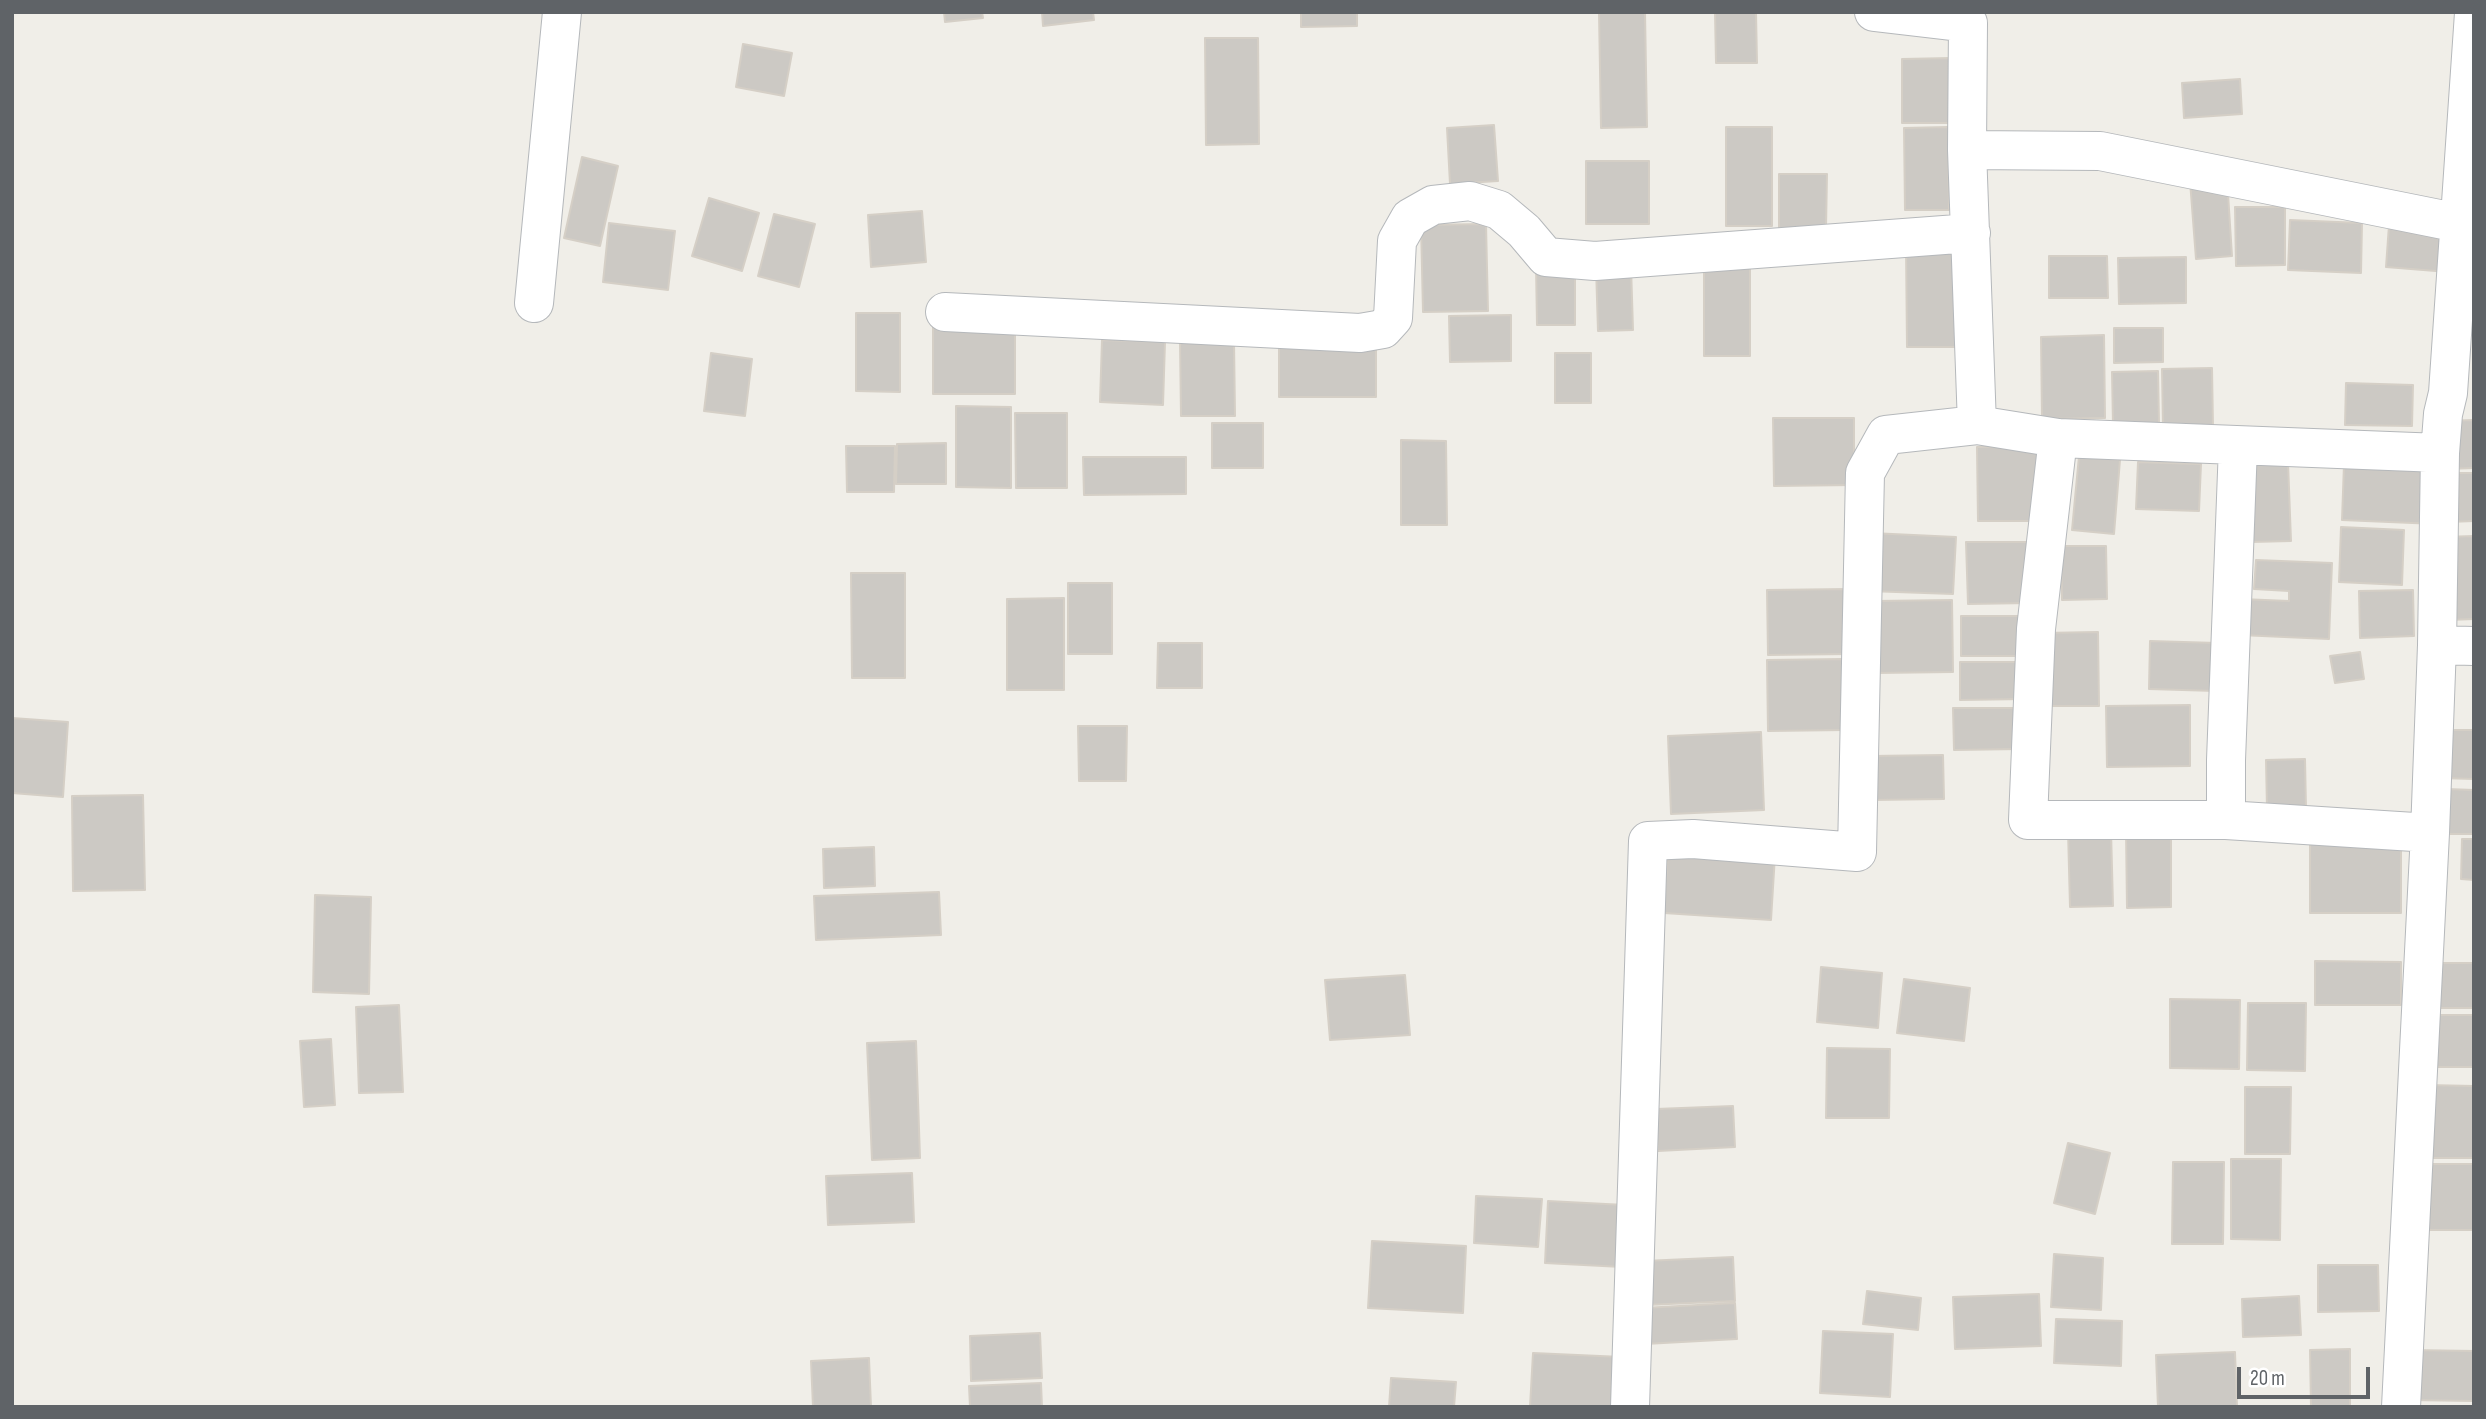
<!DOCTYPE html>
<style>
body{margin:0}
#map{position:relative;width:2486px;height:1419px;overflow:hidden;background:#f0eee8;font-family:"Sofia Sans Condensed",sans-serif}
canvas{display:block}
.frame{position:absolute;inset:0;border:14px solid #5f6367;pointer-events:none}
.scale{position:absolute;left:2237px;top:1367px;width:133px;height:32px;box-sizing:border-box;border:4px solid #5f6367;border-top:0;padding-left:9px;font-size:21px;line-height:24px;white-space:nowrap;color:#5f6367;-webkit-text-stroke:5px #fff;paint-order:stroke}
</style>
<div id="map">
<canvas width="2486" height="1419"></canvas>
<div class="frame"></div>
<div class="scale">20 m</div>
</div>
<script>
const ctx = document.querySelector('canvas').getContext('2d');
ctx.lineJoin = 'round';
function fillPath(path, color) { ctx.fillStyle = color; ctx.fill(path, 'evenodd'); }
function strokePath(path, color, width, dash) { ctx.strokeStyle = color; ctx.lineWidth = width; ctx.lineCap = dash ? 'butt' : 'round'; ctx.setLineDash(dash || []); ctx.stroke(path); }
const building = new Path2D(`
 M944,12H982L983,18L945,22Z
 M1042,12H1093L1094,20L1043,26Z
 M1301,12H1357V26L1301,27Z
 M1599,12H1645L1647,127L1601,128Z
 M1715,12H1756L1757,63H1716Z
 M1205,38H1258L1259,144L1206,145Z
 M743,44L792,53L784,96L736,87Z
 M1951,58V123H1902V59Z
 M2240,79L2242,114L2184,118L2182,83Z
 M1494,125L1498,181L1450,184L1447,128Z
 M1726,127H1772V226H1726Z
 M1948,127L1949,210H1905L1904,128Z
 M582,157L618,166L600,246L564,238Z
 M1586,161H1649V224H1586Z
 M1779,174H1827L1826,228H1779Z
 M2227,178L2232,256L2196,259L2190,181Z
 M709,198L759,213L742,271L692,256Z
 M2235,207H2285V265L2236,266Z
 M922,211L926,262L871,267L868,215Z
 M774,214L815,224L799,287L758,276Z
 M2290,220L2362,223L2361,273L2288,270Z
 M609,223L675,231L668,290L603,282Z
 M1486,224L1488,311L1423,312L1421,225Z
 M2389,225L2451,230L2448,272L2386,267Z
 M1906,246L1958,247L1959,347H1907Z
 M2049,256H2107L2108,298H2049Z
 M2186,257V303L2119,304L2118,258Z
 M1704,261L1750,262V356H1704Z
 M1536,265H1575V325H1537Z
 M1631,266L1633,330L1598,331L1596,267Z
 M856,313H900V392L856,391Z
 M1511,315V361L1450,362L1449,316Z
 M933,325H1015V394H933Z
 M2114,328H2163V362L2114,363Z
 M2104,335L2105,418L2042,419L2041,337Z
 M1102,340L1165,342L1163,405L1100,402Z
 M1180,341H1234L1235,416H1181Z
 M1279,346H1376V397H1279Z
 M711,353L752,359L745,416L704,411Z
 M1555,353H1591V403H1555Z
 M2212,368L2213,428H2163L2162,369Z
 M2158,371L2159,424L2113,425L2112,372Z
 M2346,383L2413,385L2412,426L2345,425Z
 M956,406L1011,407V488L956,487Z
 M1015,413H1067V488H1016Z
 M1773,418H1854V485L1774,486Z
 M2474,420V468L2446,469L2444,421Z
 M1212,423H1263V468H1212Z
 M1401,440L1446,441L1447,525H1401Z
 M946,443V484H896L897,444Z
 M846,446H895L894,492H847Z
 M2043,446L2045,521H1978L1977,447Z
 M2079,456L2120,460L2114,534L2072,530Z
 M1083,457H1186V494L1084,495Z
 M2138,462L2201,464L2199,511L2136,509Z
 M2288,462L2291,541L2251,542L2249,463Z
 M2344,464L2438,467L2436,524L2342,520Z
 M2448,473H2474V521L2449,522Z
 M2341,527L2404,530L2402,585L2339,582Z
 M1871,533L1956,537L1953,594L1868,591Z
 M2474,536V619L2448,620L2444,537Z
 M1966,542H2029L2030,603L1968,604Z
 M2061,546H2106L2107,599L2062,600Z
 M2256,560L2332,563L2329,639L2240,635L2241,599L2289,601V591L2254,589Z
 M851,573H905V678H852Z
 M1068,583H1112V654H1068Z
 M1848,589L1849,654L1768,655L1767,590Z
 M2413,590L2414,636L2360,638L2359,591Z
 M1064,598V690H1007V599Z
 M1952,600L1953,672L1876,673L1875,601Z
 M1961,616H2027L2028,656H1961Z
 M2098,632L2099,706H2043L2042,633Z
 M2150,641L2217,643L2216,691L2149,689Z
 M1158,643H1202V688H1157Z
 M2360,652L2364,679L2335,683L2330,656Z
 M1843,659L1845,730L1768,731L1767,660Z
 M1960,662H2024L2025,699L1960,700Z
 M2190,705V766L2107,767L2106,706Z
 M1953,708H2020V749L1954,750Z
 M12,718L68,722L63,797L12,793Z
 M1078,726H1127L1126,781H1079Z
 M2440,730H2474V779L2439,778Z
 M1761,732L1764,810L1671,814L1668,736Z
 M1943,755L1944,799L1872,800L1871,756Z
 M2305,759L2306,809H2267L2266,760Z
 M2446,789L2474,790V834H2445Z
 M143,795L145,890L73,891L72,796Z
 M2171,829V907L2127,908L2126,830Z
 M2068,830H2111L2113,906L2070,907Z
 M2310,832L2401,833V913H2310Z
 M2462,839H2474V880L2461,879Z
 M874,847L875,886L824,888L823,849Z
 M1668,848L1775,855L1771,920L1664,913Z
 M939,892L941,935L816,940L814,896Z
 M315,895L371,897L369,994L313,992Z
 M2315,961L2401,962V1005H2315Z
 M2430,963H2474V1008H2431Z
 M1821,967L1882,973L1878,1028L1817,1022Z
 M1405,975L1410,1035L1330,1040L1325,980Z
 M1904,979L1970,988L1964,1041L1897,1033Z
 M2170,999L2240,1000L2239,1069L2170,1068Z
 M2248,1003H2306L2305,1071L2247,1070Z
 M399,1005L403,1092L359,1093L356,1007Z
 M2426,1015H2474V1067H2426Z
 M331,1039L335,1105L304,1107L300,1041Z
 M916,1041L920,1158L872,1160L867,1043Z
 M1827,1048L1890,1049L1889,1118H1826Z
 M2426,1085L2474,1086V1158H2426Z
 M2245,1087H2291L2290,1154H2245Z
 M1733,1106L1735,1147L1658,1151L1656,1109Z
 M2068,1143L2110,1153L2095,1214L2054,1203Z
 M2231,1159H2281L2280,1240L2231,1239Z
 M2173,1162H2224L2223,1244H2172Z
 M2422,1164H2474V1230H2423Z
 M912,1173L914,1222L828,1225L826,1176Z
 M1476,1196L1542,1199L1538,1247L1474,1243Z
 M1548,1201L1625,1205L1622,1267L1545,1263Z
 M1372,1241L1466,1246L1463,1313L1368,1308Z
 M2054,1254L2103,1258L2101,1310L2051,1307Z
 M1733,1257L1735,1301L1646,1305L1644,1261Z
 M2318,1265H2378L2379,1311L2318,1312Z
 M1867,1291L1921,1298L1918,1330L1863,1324Z
 M2039,1294L2041,1346L1955,1349L1953,1297Z
 M2299,1296L2301,1335L2243,1337L2242,1299Z
 M1735,1303L1737,1339L1645,1344L1643,1308Z
 M2056,1319L2122,1321L2121,1366L2054,1363Z
 M1823,1331L1893,1334L1890,1397L1820,1393Z
 M1040,1333L1042,1378L971,1381L970,1336Z
 M2350,1349V1407H2311L2310,1350Z
 M2411,1350L2474,1351V1401L2409,1400Z
 M2235,1352L2237,1407H2158L2156,1355Z
 M1533,1353L1622,1357L1619,1407H1530Z
 M869,1358L871,1407H813L811,1361Z
 M1391,1378L1456,1382L1454,1407H1389Z
 M1041,1383L1042,1407H970L969,1386Z`);
fillPath(building, '#ccc9c4');
strokePath(building, '#d5cfc6', 2);
const street = new Path2D(`
 M1967,150L2100,151L2459,223L2474,224
 M534,303L562,12
 M945,312L1360,333L1383,329L1393,318L1397,241L1410,218L1433,205L1470,201L1499,210L1524,231L1546,257L1595,261L1971,233
 M1977,425L2058,438L2440,453
 M2058,438L2036,629L2028,820H2226
 M2238,446L2226,760V820L2430,833
 M2437,645L2440,453L2443,414L2448,393L2474,13
 M1630,1407L1648,841L1693,839L1857,852L1865,473L1886,435L1977,425L1967,150L1968,23L1874,12
 M2401,1407L2430,833L2437,645L2474,646`);
strokePath(street, '#b5b8bb', 40);
strokePath(street, '#fff', 38);
</script>
